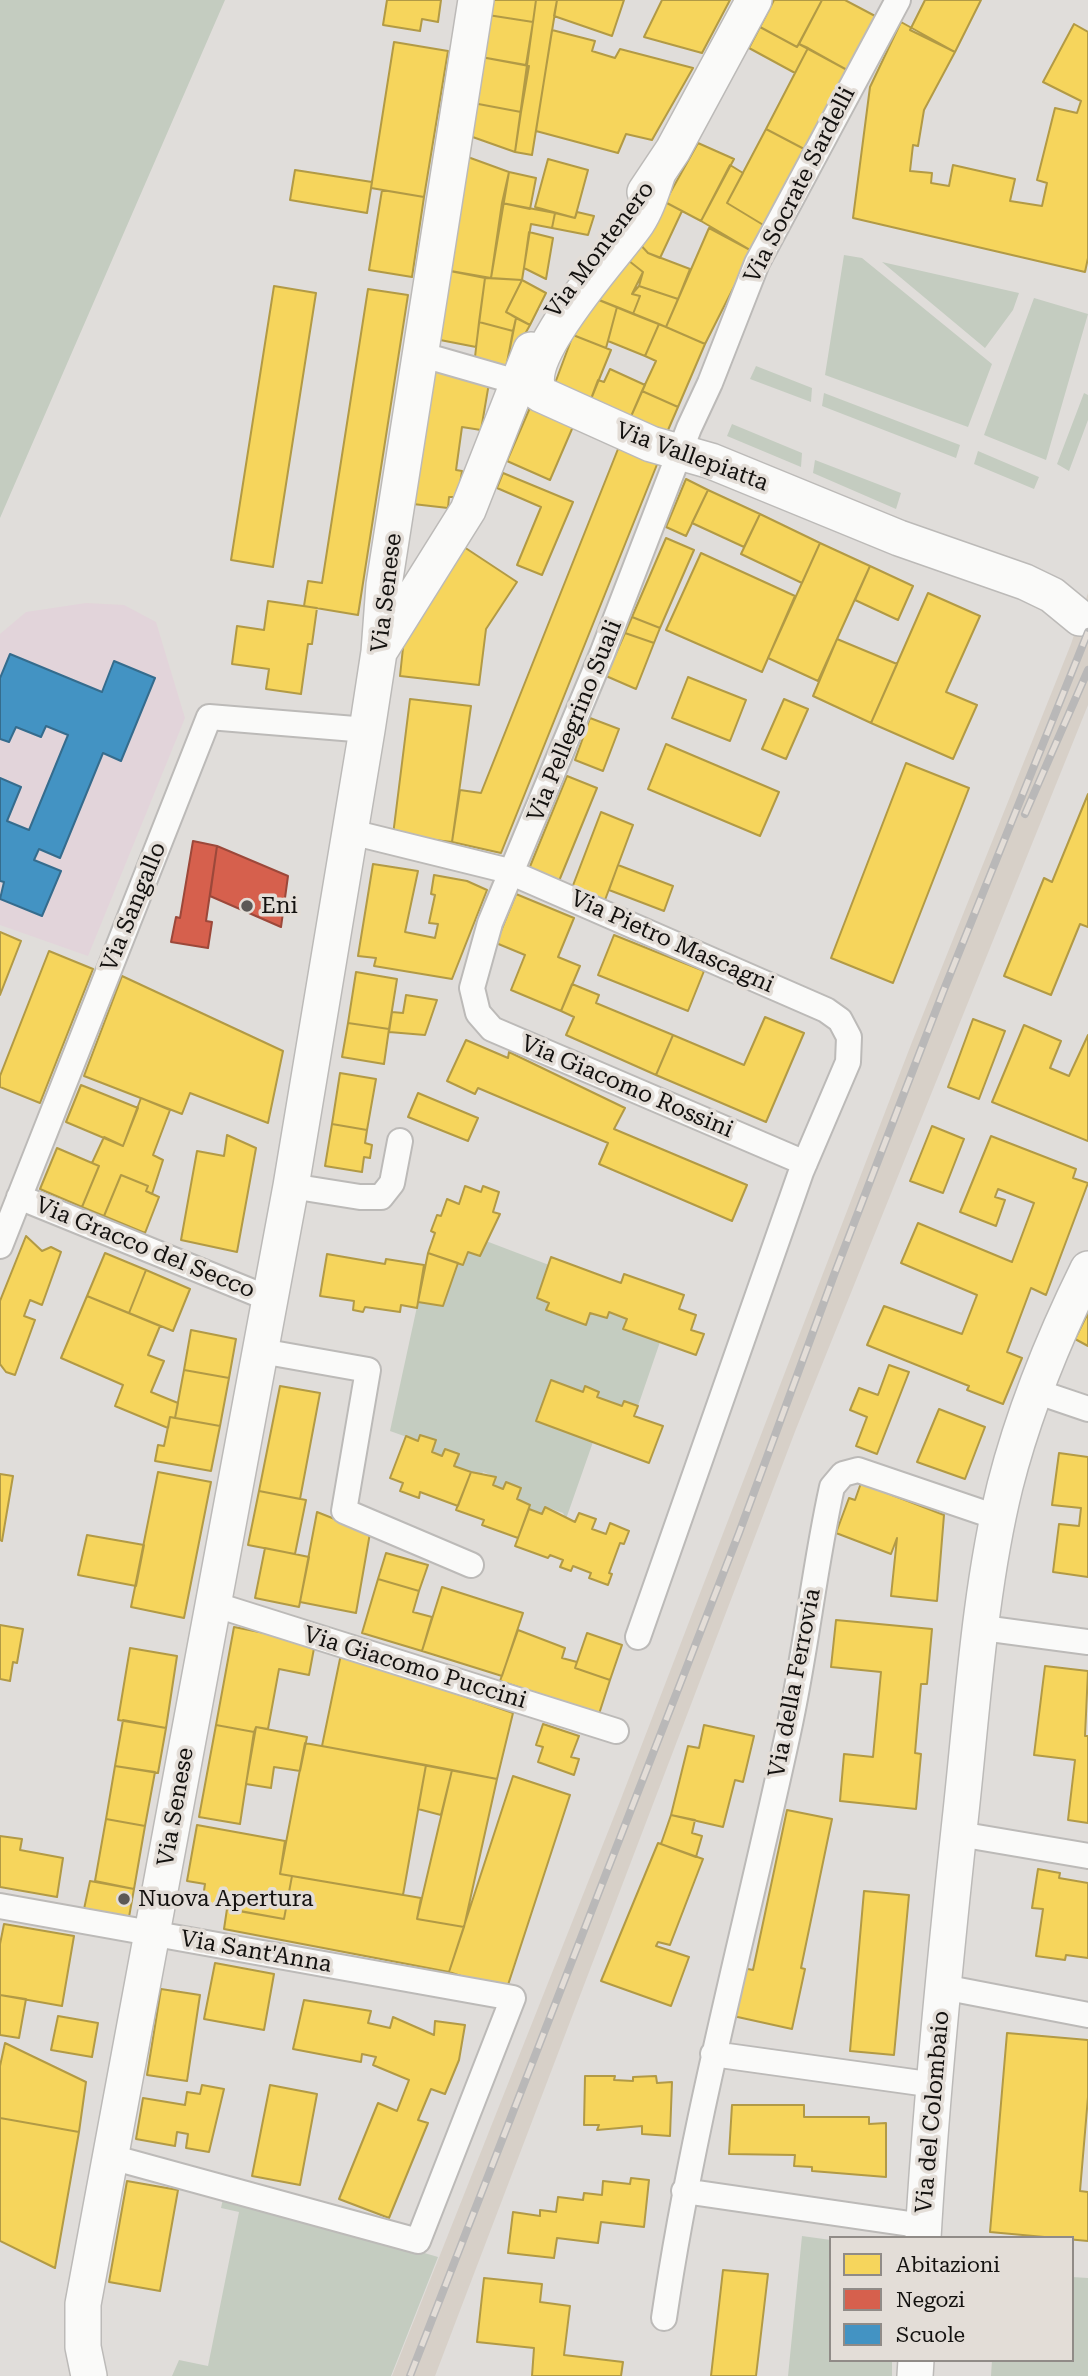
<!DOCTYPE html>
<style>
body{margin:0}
#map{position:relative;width:1088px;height:2376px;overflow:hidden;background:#e0ddda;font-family:"Roboto Serif",serif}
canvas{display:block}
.legend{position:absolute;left:829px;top:2236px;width:245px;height:126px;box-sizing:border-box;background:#e3ddd7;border:2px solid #908b87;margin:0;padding:9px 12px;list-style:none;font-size:21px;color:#13110f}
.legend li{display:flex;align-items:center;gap:14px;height:35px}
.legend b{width:35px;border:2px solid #908b87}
</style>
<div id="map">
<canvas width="1088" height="2376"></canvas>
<ul class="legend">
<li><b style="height:19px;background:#f6d55c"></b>Abitazioni</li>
<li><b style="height:19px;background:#d6604d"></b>Negozi</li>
<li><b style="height:19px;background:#4393c3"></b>Scuole</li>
</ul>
</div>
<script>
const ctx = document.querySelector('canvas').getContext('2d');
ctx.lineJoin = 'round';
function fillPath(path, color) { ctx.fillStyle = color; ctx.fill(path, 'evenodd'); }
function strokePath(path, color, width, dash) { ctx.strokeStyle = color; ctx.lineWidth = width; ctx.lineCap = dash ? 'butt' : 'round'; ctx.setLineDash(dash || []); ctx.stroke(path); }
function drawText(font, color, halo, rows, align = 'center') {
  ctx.font = font + ' "Roboto Serif",serif'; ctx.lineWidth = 7; ctx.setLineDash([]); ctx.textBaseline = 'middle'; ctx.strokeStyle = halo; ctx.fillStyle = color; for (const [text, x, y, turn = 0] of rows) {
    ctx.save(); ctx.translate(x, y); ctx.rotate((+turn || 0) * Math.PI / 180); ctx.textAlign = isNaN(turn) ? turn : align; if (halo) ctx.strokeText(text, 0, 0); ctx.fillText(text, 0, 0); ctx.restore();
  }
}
fillPath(new Path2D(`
 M1088,593V705L796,1429L435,2376H392L619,1804L912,1042L1071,644Z`), '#d7d0c8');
fillPath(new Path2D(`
 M86,603L124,605L156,622L185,718L88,956L0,925V634L26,612Z`), '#e2d4da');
fillPath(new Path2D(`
 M0,0H225L0,518Z
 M844,255L862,258L992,364L968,427L825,375Z
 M882,262L1019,293L1013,310L985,348Z
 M1034,298L1088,314L1046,460L984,435Z
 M756,366L812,388L811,402L750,379Z
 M824,393L960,445L956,458L822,406Z
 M1084,393L1088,395V420L1069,471L1057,464Z
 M732,424L802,453L801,467L727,436Z
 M978,451L1039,477L1034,489L974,464Z
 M815,460L901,493L896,509L813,473Z
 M486,1241L549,1265L537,1298L549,1303L546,1311L586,1325L590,1313L606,1318L609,1312L627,1319L624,1329L660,1342L638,1406L625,1401L622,1406L597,1397L599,1392L585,1387L583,1392L550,1381L536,1421L593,1442L566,1519L563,1513L546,1507L542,1514L529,1509L530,1505L493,1485L495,1477L483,1472L481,1476L454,1466L459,1454L445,1449L442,1456L432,1452L436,1440L421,1435L418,1441L390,1431L418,1302L443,1305L458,1263L463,1265L468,1252L480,1256Z
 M224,2194L438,2257L391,2376H172L179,2360L208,2366L239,2212L221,2208Z
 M802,2236L831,2240V2360H892V2376H788Z
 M1072,2277L1088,2278V2376H991L992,2360H1072Z`), '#c4ccc0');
const homes = new Path2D(`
 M387,0H441L438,22L422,19L420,31L383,25Z
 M491,0H536L533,22L488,15Z
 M536,0H557L532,155L515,152Z
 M557,0H624L612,36L554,16Z
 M662,0H730L702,53L644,37Z
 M774,0H822L797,47L760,27Z
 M822,0H845L877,17L849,71L799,44Z
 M925,0H981L955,52L910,30Z
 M488,15L533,22L526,65L481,57Z
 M901,22L955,52L924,110L918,146L913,145L910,171L932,173L931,183L949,186L953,165L1015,179L1010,201L1042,206L1047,183L1037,180L1055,108L1077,113L1081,101L1043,82L1074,24L1088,32V258L1085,272L853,218L870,87Z
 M760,27L797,47L799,44L808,48L795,73L749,48Z
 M552,30L595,41L592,51L615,58L620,49L693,68L652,140L626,134L618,153L536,131Z
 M394,42L448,51L424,197L371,188Z
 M808,48L849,71L806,150L766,129Z
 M481,57L529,66L521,112L473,103Z
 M473,103L521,112L515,152L467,135Z
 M766,129L806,150L765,226L727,203Z
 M698,143L734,159L701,221L665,202Z
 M465,156L509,172L491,278L445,270Z
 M548,159L588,170L575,218L535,207Z
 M730,165L743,173L727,203L765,226L752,251L701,221Z
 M295,170L372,182L367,213L290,200Z
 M509,172L536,178L530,209L502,203Z
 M382,190L424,197L412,277L369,270Z
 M665,202L682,211L660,258L648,253L637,241Z
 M502,203L555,213L552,228L531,224L522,280L491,278Z
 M577,212L594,216L588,235L552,228L555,213L575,218Z
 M709,228L752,251L705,344L666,327Z
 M529,232L553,238L546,279L524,268Z
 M637,241L648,253L690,269L678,299L639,286L643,272L624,257Z
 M624,257L643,272L632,294L640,296L633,314L589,296Z
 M445,270L485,278L476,347L435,339Z
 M485,278L522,280L506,312L516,318L513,331L479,322Z
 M522,280L546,293L530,325L506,312Z
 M274,286L316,293L273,567L231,560Z
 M639,286L678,299L666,327L633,314L640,296L632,294Z
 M368,289L408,295L358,615L304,606L308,581L322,583Z
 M589,296L617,307L606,348L573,335Z
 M617,307L659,324L645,356L608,341Z
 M516,318L530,325L506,368Z
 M479,322L513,331L506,368L475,357Z
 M659,324L705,344L678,407L642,391L656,361L645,356Z
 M573,335L611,350L589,404L554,386Z
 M434,365L489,383L481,430L462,427L456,470L462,471L458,497H449L448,508L413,504Z
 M610,369L645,385L629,421L589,404L598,380L604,382Z
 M642,391L678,407L665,437L629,421Z
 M532,403L575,422L550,480L507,461Z
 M620,444L658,462L501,853L452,842L460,790L481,793Z
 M503,473L573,502L542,575L517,565L541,507L497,488Z
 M686,479L708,490L686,536L666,527Z
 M708,490L760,514L744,547L692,523Z
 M760,514L820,543L802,583L741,554Z
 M666,538L694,550L660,628L632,617Z
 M820,543L870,566L818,681L768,658Z
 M464,547L517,582L486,629L479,685L400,676L405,629Z
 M701,553L795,596L762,672L666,630Z
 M870,566L913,586L898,620L855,600Z
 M928,593L980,616L946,692L977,705L953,759L871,723Z
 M268,601L317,608L312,644H308L301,694L266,689L269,669L232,664L237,626L264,630Z
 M632,617L660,628L654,643L625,633Z
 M625,633L654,643L636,689L606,676Z
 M837,639L897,664L871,723L813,696Z
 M688,677L746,700L730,741L672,718Z
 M410,699L471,706L452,842L393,835Z
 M784,699L808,709L786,759L762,749Z
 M590,718L619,729L603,771L575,760Z
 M666,744L779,792L760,836L648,789Z
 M906,763L969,788L893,983L831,958Z
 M567,776L597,788L559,881L529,869Z
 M1088,794V927L1080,924L1051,995L1004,976L1044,878L1052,882Z
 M601,812L633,825L605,900L572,888Z
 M373,864L418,871L405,932L435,938L438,924L429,923L435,895L431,894L434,875L467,881L487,890L452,979L374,966L376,958L358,956Z
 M618,865L673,886L664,911L609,890Z
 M516,894L574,918L558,957L580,966L561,1011L511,990L525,955L496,943Z
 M0,932L21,941L0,995Z
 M614,935L704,971L688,1011L598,975Z
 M49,951L93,969L40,1103L0,1087V1076Z
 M356,972L397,979L389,1029L348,1023Z
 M122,976L283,1051L268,1123L190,1093L182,1114L84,1076Z
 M572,984L599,995L596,1003L673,1035L656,1075L566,1035L574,1017L561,1011Z
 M406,995L437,1000L425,1035L389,1032L392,1012L403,1013Z
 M765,1017L804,1033L766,1122L656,1075L673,1035L744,1065Z
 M973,1019L1005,1031L979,1099L948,1087Z
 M348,1023L389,1029L384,1064L342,1057Z
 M1024,1025L1061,1041L1050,1068L1069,1076L1088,1035V1141L992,1102Z
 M466,1040L508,1058L509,1052L625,1108L614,1129L747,1185L732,1221L599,1164L608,1143L478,1088L475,1094L447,1081Z
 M340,1073L376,1079L367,1130L332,1124Z
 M81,1085L138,1108L123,1146L66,1122Z
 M418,1093L478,1118L468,1141L408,1117Z
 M141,1098L170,1110L153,1155L163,1160L152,1194L146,1191L148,1186L121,1175L104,1216L82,1207L99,1166L92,1163L104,1137L123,1146Z
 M332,1124L367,1130L365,1143L372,1145L370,1158L364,1157L362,1172L325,1166Z
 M932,1126L964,1139L943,1193L910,1181Z
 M227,1135L256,1148L237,1252L181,1240L197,1151L224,1156Z
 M991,1136L1076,1169L1073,1178L1088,1183L1046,1295L1031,1288L1007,1352L1022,1358L1003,1404L967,1390L969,1386L867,1345L884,1306L962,1334L977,1295L901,1263L918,1223L1012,1262L1034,1203L998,1189L995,1197L1005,1200L996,1226L960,1212Z
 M57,1148L99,1166L82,1207L40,1189Z
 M121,1175L148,1186L146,1191L159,1197L145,1233L104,1216Z
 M465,1186L481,1192L483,1186L499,1192L493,1212L500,1214L480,1256L468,1252L463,1265L428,1253L435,1233L431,1231L437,1215L441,1216L447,1199L459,1204Z
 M26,1236L42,1251L51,1247L61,1252L42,1305L30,1300L24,1316L35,1320L15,1375L6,1372L0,1364V1301Z
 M105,1253L146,1270L129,1313L87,1296Z
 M428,1253L458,1263L443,1306L418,1302Z
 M327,1254L385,1264L386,1259L424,1265L417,1308L401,1305L400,1312L365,1307L363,1312L353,1310L354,1301L320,1296Z
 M551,1257L621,1283L624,1274L684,1295L679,1309L696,1315L691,1330L704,1334L696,1355L623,1329L627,1319L609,1312L607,1318L590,1313L586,1325L546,1310L549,1303L537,1298Z
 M146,1270L190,1289L173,1331L129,1313Z
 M87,1296L160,1326L148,1355L164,1361L151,1392L178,1403L175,1418L170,1417L168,1428L115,1406L123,1385L61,1358Z
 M1088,1313V1346L1075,1339Z
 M191,1330L236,1339L229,1378L184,1370Z
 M889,1365L909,1372L877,1454L856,1446L867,1417L850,1410L859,1388L878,1395Z
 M184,1370L229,1378L220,1426L175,1418Z
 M551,1380L583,1392L585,1386L599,1392L597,1397L622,1406L624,1401L638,1406L634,1416L663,1426L649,1463L536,1421Z
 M280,1386L320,1393L300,1499L259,1491Z
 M939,1409L985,1427L965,1479L917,1462Z
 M170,1417L220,1426L211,1471L155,1461L158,1445L164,1446Z
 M420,1435L436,1440L432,1452L442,1456L445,1449L459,1454L454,1466L471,1472L458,1506L420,1492L419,1498L400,1491L403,1483L390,1478L406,1436L418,1441Z
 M1059,1453L1088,1457V1577L1053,1572L1059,1524L1079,1526L1081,1508L1052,1505Z
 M158,1472L211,1482L184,1618L131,1607Z
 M471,1472L496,1477L493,1485L503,1489L506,1482L521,1488L517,1499L530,1505L518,1538L482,1525L484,1520L456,1510Z
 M0,1474L13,1476L2,1541L0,1540Z
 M861,1483L944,1515L937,1601L891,1596L897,1538L891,1554L836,1533L849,1498L855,1500Z
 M259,1491L306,1500L295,1554L248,1545Z
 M545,1507L575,1522L579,1513L596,1519L592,1529L606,1534L610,1523L629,1531L624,1544L620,1543L609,1573L612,1574L608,1585L589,1578L591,1573L573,1566L571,1571L560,1567L563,1560L550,1555L548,1558L515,1546L529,1509L542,1514Z
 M317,1512L370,1533L356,1613L300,1602Z
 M87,1535L144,1545L136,1586L78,1575Z
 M265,1548L309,1557L299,1607L255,1598Z
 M386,1553L428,1565L419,1591L378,1579Z
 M378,1579L419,1591L413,1612L432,1617L422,1651L362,1633Z
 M442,1587L523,1613L502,1676L422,1651Z
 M836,1620L932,1629L927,1684H921L915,1753L921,1754L916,1809L840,1801L844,1754L873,1757L881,1672L831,1667Z
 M0,1625L23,1629L17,1663L13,1662L10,1681L0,1679Z
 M234,1627L315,1643L309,1675L279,1669L268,1729L256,1727L254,1732L216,1725Z
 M518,1630L565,1648L562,1658L577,1662L575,1668L610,1680L599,1714L500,1681Z
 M587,1633L622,1645L610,1680L575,1668Z
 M130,1648L177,1656L166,1728L118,1720Z
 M341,1654L513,1713L497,1779L322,1746Z
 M1045,1666L1088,1671L1085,1736H1088V1823L1068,1820L1075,1760L1034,1755Z
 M123,1720L166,1728L158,1773L115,1766Z
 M543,1724L579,1736L571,1757L579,1759L574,1775L538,1762L543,1747L536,1745Z
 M216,1725L254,1732L240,1824L199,1817Z
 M704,1725L754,1736L743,1782L735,1780L723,1827L671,1815L688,1746L699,1748Z
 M256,1727L307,1737L300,1771L274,1767L271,1788L246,1784Z
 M305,1743L426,1765L403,1895L280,1874Z
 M426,1765L452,1770L441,1815L418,1809Z
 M115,1766L155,1772L145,1826L106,1819Z
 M452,1770L497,1779L464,1927L417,1919Z
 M513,1776L570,1795L506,1991L449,1972Z
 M787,1810L832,1819L801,1968L805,1969L792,2029L733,2016L743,1968L753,1970Z
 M671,1815L695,1820L692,1833L702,1836L696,1857L661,1844Z
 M106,1819L145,1826L134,1889L95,1881Z
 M197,1825L285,1841L280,1874L292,1876L284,1919L202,1904L205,1884L187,1881Z
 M0,1836L22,1839L20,1850L63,1858L57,1897L0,1887Z
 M658,1843L703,1859L670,1945L658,1942L656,1946L689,1957L671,2006L601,1981Z
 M1038,1869L1060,1873L1059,1878L1088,1883V1958L1066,1955L1065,1960L1036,1956L1043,1909L1032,1908Z
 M292,1876L421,1898L417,1919L464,1927L449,1972L224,1929L227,1909L284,1919Z
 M90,1881L134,1889L129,1917L84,1909Z
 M864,1891L909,1895L894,2055L850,2051Z
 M4,1924L74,1936L62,2006L0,1995V1944Z
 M215,1963L274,1974L264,2030L204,2019Z
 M161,1989L200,1995L187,2081L147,2075Z
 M0,1995L26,1999L19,2038L0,2035Z
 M304,2000L371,2011L368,2023L390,2028L393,2017L434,2035L435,2021L465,2025L459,2060L445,2094L431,2089L418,2120L428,2123L389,2218L339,2199L378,2103L397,2111L409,2080L373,2065L376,2057L362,2054L361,2062L293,2049Z
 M58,2016L98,2023L92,2057L51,2050Z
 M1007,2033L1088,2040V2097L1080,2191L1088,2192V2241L990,2232Z
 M5,2043L86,2082L79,2132L0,2118V2066Z
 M585,2076H615L614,2080L633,2081V2077L656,2076L657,2083L672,2082L670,2136L642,2134V2126L597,2130L599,2125H584Z
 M202,2085L224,2089L209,2152L186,2148L188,2134L177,2132L175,2146L136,2139L143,2098L185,2105L187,2092L200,2094Z
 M270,2085L317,2094L300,2185L252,2176Z
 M732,2105H804V2117H869V2124L886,2123V2177L812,2171V2167L794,2166L795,2155L729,2154Z
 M0,2118L79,2132L55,2268L0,2241Z
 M631,2178L649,2180L644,2227L601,2222L598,2243L557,2238L554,2258L508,2253L513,2212L540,2216V2210L556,2212L558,2197L583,2200L584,2193L602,2195L603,2181L630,2184Z
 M127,2181L178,2190L160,2291L109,2282Z
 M723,2270L768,2274L756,2376H711Z
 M484,2278L542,2284L540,2302L570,2306L564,2355L623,2362L621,2376H532L534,2348L477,2342Z`);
fillPath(homes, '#f6d55c');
strokePath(homes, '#b29a45', 2);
const shops = new Path2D(`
 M193,841L217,846L206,921L212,922L208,948L171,942L176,917L180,918Z
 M217,846L288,876L281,927L210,896Z`);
fillPath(shops, '#d6604d');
strokePath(shops, '#9c483a', 2);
const schools = new Path2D(`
 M10,654L102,692L114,661L155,678L121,761L103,753L60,858L39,849L34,860L61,871L42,916L0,899L4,882L0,881V778L21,787L7,821L29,830L68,735L46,726L41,737L16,727L9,742L0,739V678Z`);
fillPath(schools, '#4393c3');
strokePath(schools, '#356c8d', 2);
const street = new Path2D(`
 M423,355L517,382
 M351,832L505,870L826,1010L840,1020L849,1037L848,1062L801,1172L638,1637
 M805,1163L492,1029L478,1013L472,988L490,923L602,654L689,428L710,383L757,263L898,0
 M291,1186L360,1197H381L392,1183L400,1141
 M19,1197L270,1299
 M0,1246L209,717L367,730
 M261,1351L368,1370L344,1511L471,1565
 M1035,1391L1088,1409
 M213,1604L616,1731
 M983,1628L1088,1642
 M959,1834L1088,1856
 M0,1906L513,1998L418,2241L111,2157
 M943,1987L1088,2015
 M713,2054L935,2085
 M684,2191L924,2226
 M664,2318C693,2120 746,1928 788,1733C806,1652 814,1568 832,1487L843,1474L858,1470L999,1518`);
const secondary = new Path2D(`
 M658,173C652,190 647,208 637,223C616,254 518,356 540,394L651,444L711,461L899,538L1025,582L1052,595L1080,618
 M645,192L673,150L754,0
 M381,649L468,510L531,350
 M923,2238C931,2099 945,1960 960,1821C972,1713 979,1592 1005,1486C1024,1411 1054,1338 1088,1269
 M89,2376L83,2347V2304L291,1186L367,730L379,652L384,585L476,0
 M915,2376L916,2360`);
strokePath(street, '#bcbab8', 28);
strokePath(secondary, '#bcbab8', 38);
strokePath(street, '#fafaf9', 24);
strokePath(secondary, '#fafaf9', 35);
const rail = new Path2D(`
 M1025,814L1088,670
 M410,2376L739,1533L834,1275L943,992L1088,632`);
strokePath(rail, '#b9b8b8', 8);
strokePath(rail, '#e3ddd7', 5, [16]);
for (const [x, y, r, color] of [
 [247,906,7,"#5b5856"],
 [124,1899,7,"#5b5856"]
]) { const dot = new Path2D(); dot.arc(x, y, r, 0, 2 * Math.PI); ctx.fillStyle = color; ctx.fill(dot); strokePath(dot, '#e3ddd7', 2.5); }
drawText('23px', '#13110f', '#e3ddd7', [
 ["Via Socrate Sardelli",800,185,-63],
 ["Via Montenero",600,250,-53],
 ["Via Vallepiatta",692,457,20],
 ["Via Senese",387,593,-83],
 ["Via Pellegrino Suali",575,721,-68],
 ["Via Sangallo",134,907,-68],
 ["Via Pietro Mascagni",672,942,24],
 ["Via Giacomo Rossini",627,1087,23],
 ["Via Gracco del Secco",145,1248,22],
 ["Via Giacomo Puccini",415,1668,17],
 ["Via della Ferrovia",795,1683,-79],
 ["Via Senese",176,1807,-80],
 ["Via Sant'Anna",256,1952,10],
 ["Via del Colombaio",933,2112,-85]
]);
drawText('23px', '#13110f', '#e3ddd7', [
 ["Eni",261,906],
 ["Nuova Apertura",138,1899]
], 'left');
</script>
